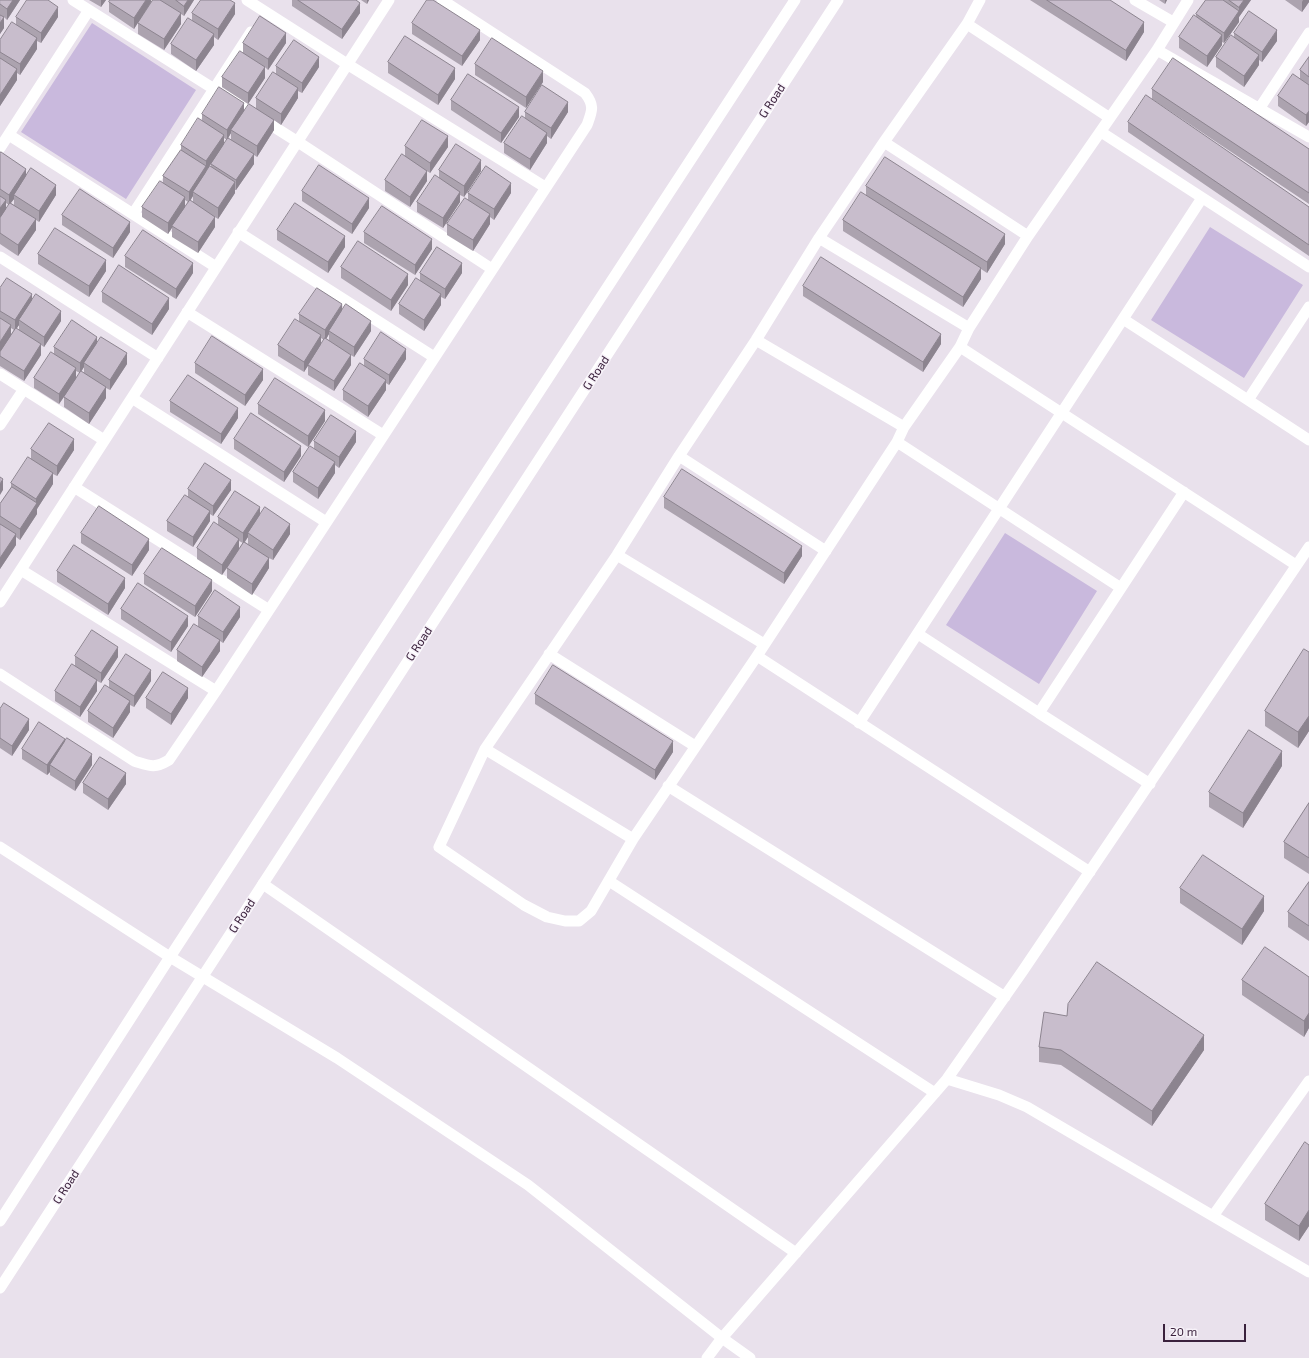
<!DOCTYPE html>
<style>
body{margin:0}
#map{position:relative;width:1309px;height:1358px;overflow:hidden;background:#e9e1ec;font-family:"Exo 2",sans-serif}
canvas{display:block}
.scale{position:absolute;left:1163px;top:1324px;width:83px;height:18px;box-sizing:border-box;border:2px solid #3a213c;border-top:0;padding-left:5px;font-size:12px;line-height:14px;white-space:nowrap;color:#3a213c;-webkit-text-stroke:3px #f6f1f8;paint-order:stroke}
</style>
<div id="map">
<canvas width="1309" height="1358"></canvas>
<div class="scale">20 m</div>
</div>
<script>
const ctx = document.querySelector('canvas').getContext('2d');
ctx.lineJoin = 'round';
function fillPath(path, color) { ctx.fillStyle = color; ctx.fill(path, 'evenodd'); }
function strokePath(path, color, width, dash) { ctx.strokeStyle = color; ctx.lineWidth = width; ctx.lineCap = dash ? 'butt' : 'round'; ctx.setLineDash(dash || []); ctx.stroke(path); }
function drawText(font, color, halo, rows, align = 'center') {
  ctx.font = font + ' "Exo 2",sans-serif'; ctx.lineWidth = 3; ctx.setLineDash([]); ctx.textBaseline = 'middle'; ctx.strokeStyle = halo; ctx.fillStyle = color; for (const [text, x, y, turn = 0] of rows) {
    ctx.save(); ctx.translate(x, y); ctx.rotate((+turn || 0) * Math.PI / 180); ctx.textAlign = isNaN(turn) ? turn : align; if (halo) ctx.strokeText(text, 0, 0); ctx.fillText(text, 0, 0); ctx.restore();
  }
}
fillPath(new Path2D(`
 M92,23L196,90L126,199L21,132Z
 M1210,227L1303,285L1244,378L1151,320Z
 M1005,533L1097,591L1039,684L946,625Z`), '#c9b9dd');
strokePath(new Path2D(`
 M73,0L298,142L492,269
 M247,0L347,64L545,187
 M980,0L967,24L884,142L819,238L756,340L679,456L617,555L485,749L439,847L524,905L547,917L565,921H579L591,911L633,839L757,656L897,442L904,427L960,347L969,328L1028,236L1157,50L1188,0
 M1135,0L1173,22
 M967,24L1110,118
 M1157,50L1309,137
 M1259,109L1309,33
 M1101,132L1309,267
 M9,135L133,214
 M884,142L1028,236
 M0,148L89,10
 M238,232L434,357
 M819,238L969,328
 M0,257L158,358
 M216,267L133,214L251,32
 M1309,307L1248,400L1309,440
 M187,312L383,435
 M1123,319L1248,400
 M756,340L904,427
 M960,347L1296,565
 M0,374L104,440
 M132,398L326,522
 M0,425L24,389
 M897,442L1121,588
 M679,456L826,551
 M74,487L269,610
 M617,555L764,644
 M21,570L216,691
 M0,602L389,0
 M918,634L1039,713
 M549,654L695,746
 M757,656L1090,872
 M0,674L134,761C150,766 154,769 169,760L216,691L587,125C592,111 595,106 585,93L442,0
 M859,723L1202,198
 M485,749L633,839
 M1150,784L1039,713L1184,492
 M668,786L1005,997
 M0,847L170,957L337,1058L528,1185L722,1338L750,1358
 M609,881L935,1093
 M263,884L796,1253
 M947,1079L999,1095L1027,1107L1283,1257L1309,1272
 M1213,1216L1309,1081
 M707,1358L722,1338L947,1079L1022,972L1309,547`), '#fff', 11);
strokePath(new Path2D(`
 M0,1221L170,957L795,0
 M0,1288L838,0`), '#fff', 11);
fillPath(new Path2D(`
 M0,0H20L7,20L4,17V28L0,34Z
 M89,0H106L101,7Z
 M151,0V2L134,29L109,12V2Z
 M153,0H194L184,16L181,14V24L164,50L138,34V23Z
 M292,0H356L360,13L342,39L292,6Z
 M361,0H369L367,4Z
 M1030,0H1110L1144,32L1126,61Z
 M1159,0H1167L1165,4Z
 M1206,0H1251L1239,17V22L1224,43L1222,42V45L1207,67L1179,48V37L1196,17V14Z
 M1285,0H1309V2L1302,12Z
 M192,13L235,14L218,40L214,37V45L196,71L171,54V44L192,20Z
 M16,17H58L41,43L37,41V49L20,75L17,73V80L0,106V40L16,24Z
 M412,23L480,40L462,66L412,34Z
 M1234,33L1277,41L1262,62L1259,60V65L1244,87L1216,67V57L1234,37Z
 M243,43H286L268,70L265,67V78L248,104L222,87V77L243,53Z
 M1309,57V122L1306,126L1278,106V96L1300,79V70Z
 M388,62L455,79L438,105L388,73Z
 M475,64L543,82L526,108L475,75Z
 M276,66L319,67L302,93L298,91V98L281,125L274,120V130L257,157L254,155V164L236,190H235V193L218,219L215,217V227L198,253L172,237V227L168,234L142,217V207L163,183V176L181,150V145L202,121V114L244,110L256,108V98L276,74ZM231,133V140L228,138ZM224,138L227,140L224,145ZM211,164V166L206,172V171ZM193,196V202L190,200ZM185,200L188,202L185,208Z
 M1152,89L1309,149V204L1152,99Z
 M451,100L519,117L501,143L451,110Z
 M525,112H568L551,139L547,136V143L530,170L504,153V143L525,119Z
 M1128,122L1309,207V256L1128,132Z
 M405,146L448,147L430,173L427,171V181L410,207L385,191V180L405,156Z
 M0,154L26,175L56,195L39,222L36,220V230L18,256L0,244ZM14,199V205L11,203ZM6,203L9,205L6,210Z
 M439,170L481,171L464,197L460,195V202L443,228L417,212V202L439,178Z
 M866,186L1005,244L987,273L981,269V279L963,307L843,231V220L866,195Z
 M302,191L369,208L352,234L302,201Z
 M468,193H511L494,220L490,217V224L473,251L447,235V224L468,200Z
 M62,215L130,232L113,258L62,225Z
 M277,230L345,247L328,273L277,240Z
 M364,232L432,249L415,275L364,243Z
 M38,254L106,271L89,297L38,264Z
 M125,256L193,273L176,299L125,267Z
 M341,267L408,285L391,311L341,278Z
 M420,273H462L445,299L441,297V305L424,331L399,314V304L420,280Z
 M803,286L941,344L923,372L803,296Z
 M0,288L32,300L61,321L44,347L41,345V355L24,381L0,366ZM19,325V330L16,329ZM11,328L14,330L11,335Z
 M102,292L169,309L152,335L102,302Z
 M299,314L371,331L354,357L351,355V365L334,391L308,375V365L304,372L278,356V345L299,322ZM329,334V340L326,339ZM321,338L324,340L321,345Z
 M97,343L127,364L110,390L106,388V398L89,424L64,407V397L59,404L34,388V378L54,354V347ZM84,367V373L81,372ZM76,371L80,373L76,378Z
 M364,359H406L389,385L386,383V390L368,417L343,400V390L364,366Z
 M195,363L263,380L245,406L195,373Z
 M170,401L238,418L221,444L170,412Z
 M258,404L325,421L308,447L258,414Z
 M234,439L301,456L284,482L234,449Z
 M314,441L356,442L339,468L335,465V473L318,499L293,482V472L314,448Z
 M31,449L74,450L57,476L53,474V484L37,509V514L20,540L16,537V545L0,569V504L11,488V483L31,459Z
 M188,489L231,490L213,516L210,514V521L193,547L167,531V521L188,497Z
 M664,497L802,556L784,584L664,508Z
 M260,514L290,534L273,560L269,558V568L252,595L227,578V568L222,575L197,559V548L218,524V517ZM248,537V544L245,542ZM239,541L243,543L239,549Z
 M81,533L149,550L132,576L81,543Z
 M57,571L125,588L108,615L57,582Z
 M144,574L212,591L195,617L144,584Z
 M121,609L188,626L171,652L121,619Z
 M198,616L240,617L223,643L220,641V651L202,677L177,661V650L198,626Z
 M1309,652V731L1298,748L1265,726V711Z
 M75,656L118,657L101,683L97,681V691L80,717L55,701V691L75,666Z
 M109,680L151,681L134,707L130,705V712L113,738L88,722V711L109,687Z
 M535,694L673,752L655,780L535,704Z
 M146,698H188L171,725L146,708Z
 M0,709L29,730L12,756L0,748Z
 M65,741L92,765L75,791L50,775V772L47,775L22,759V749Z
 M1282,766L1243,828L1209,807V792Z
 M83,783L126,784L108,810L83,793Z
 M1309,803V874L1284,858V842Z
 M1309,882V941L1288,927V912Z
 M1180,888L1264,911L1242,945L1180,903Z
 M1309,977V1028L1304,1037L1242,995V980Z
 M1039,1047L1204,1050L1152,1126L1061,1065L1039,1062Z
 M1309,1145V1226L1299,1241L1265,1220V1204Z`), '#aca3af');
fillPath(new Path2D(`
 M13,0H20L7,20V9Z
 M101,0H106L101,7Z
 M146,0H151V2L134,29V18Z
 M188,0H194L184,16V6Z
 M367,0H369L367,4Z
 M1165,0H1167L1165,4Z
 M1244,0H1251L1239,17V22L1224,43V33L1239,11V7Z
 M1303,0H1309V2L1302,12V2Z
 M235,3V14L218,40V29Z
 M360,3V13L342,39V29Z
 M58,7V17L41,43V33Z
 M181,13V24L164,50V39Z
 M4,17V28L0,34V23Z
 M1144,22V32L1126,61V50Z
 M480,30V40L462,66V56Z
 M1277,30V41L1262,62V52Z
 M286,33V43L268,70V59Z
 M214,34V45L196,71V60Z
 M1222,35V45L1207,67V56Z
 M37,38V49L20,75V64Z
 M1259,55V65L1244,87V76Z
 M319,57V67L302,93V83Z
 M265,67V78L248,104V93Z
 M455,68V79L438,105V95Z
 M17,69V80L0,106V95Z
 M543,71V82L526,108V97Z
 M298,88V98L281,125V114Z
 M568,102V112L551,139V128Z
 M244,103V114L231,130V133L227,140V130Z
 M519,107V117L501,143V133Z
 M1309,111V122L1306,126V115Z
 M274,120V130L257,157V146Z
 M547,133V143L530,170V159Z
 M224,135V145L206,171V161Z
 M448,136V147L430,173V163Z
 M254,154V164L236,190V180Z
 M481,160V171L464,197V186Z
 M206,166V176L193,192V196L189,203V192Z
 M26,169V179L14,195V199L9,205V195Z
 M427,171V181L410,207V197Z
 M235,182V193L218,219V208Z
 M511,183V193L494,220V209Z
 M56,185V195L39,222V211Z
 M460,192V202L443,228V218Z
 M185,197V208L168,234V223Z
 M369,198V208L352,234V224Z
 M6,200V210L0,219V208Z
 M490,214V224L473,251V240Z
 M215,217V227L198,253V242Z
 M36,219V230L18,256V245Z
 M130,222V232L113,258V248Z
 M1005,234V244L987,273V262Z
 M345,236V247L328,273V262Z
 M432,239V249L415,275V265Z
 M106,260V271L89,297V286Z
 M193,263V273L176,299V289Z
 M462,263V273L445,299V289Z
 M981,268V279L963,307V297Z
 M408,274V285L391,311V300Z
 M32,294V304L19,320V325L15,331V320Z
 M441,294V305L424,331V320Z
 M169,298V309L152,335V324Z
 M342,304V315L329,331V334L325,341V330Z
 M61,311V321L44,347V337Z
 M371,321V331L354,357V347Z
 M11,325V336L0,353V342Z
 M941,334V344L923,372V362Z
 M321,335V346L304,372V362Z
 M97,337V347L84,363V367L80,373V363Z
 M41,344V355L24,381V371Z
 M406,349V359L389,385V375Z
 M127,353V364L110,390V380Z
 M351,355V365L334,391V381Z
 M76,368V379L59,404V394Z
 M263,369V380L245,406V395Z
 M386,380V390L368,417V406Z
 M106,387V398L89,424V413Z
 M238,408V418L221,444V434Z
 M325,410V421L308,447V436Z
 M356,431V442L339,468V457Z
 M74,439V450L57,476V466Z
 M301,446V456L284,482V472Z
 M335,462V473L318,499V488Z
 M53,473V484L37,509V514L20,540V529L36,504V499Z
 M3,479V490L0,495V484Z
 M231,480V490L213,516V506Z
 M260,507V517L248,533V537L243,544V533Z
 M210,511V521L193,547V537Z
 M290,524V534L273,560V550Z
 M16,534V545L0,569V558Z
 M149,539V550L132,576V565Z
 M239,539V549L222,575V565Z
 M802,546V556L784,584V573Z
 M269,558V568L252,595V584Z
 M125,578V588L108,615V604Z
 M212,580V591L195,617V606Z
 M240,607V617L223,643V632Z
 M188,616V626L171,652V642Z
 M220,640V651L202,677V667Z
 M118,647V657L101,683V673Z
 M151,670V681L134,707V696Z
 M97,680V691L80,717V707Z
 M188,688V698L171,725V714Z
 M130,701V712L113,738V728Z
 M1309,716V731L1298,748V732Z
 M29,719V730L12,756V746Z
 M65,739V749L50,765V772L47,775V765Z
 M673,741V752L655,780V770Z
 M1282,751V766L1243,828V813Z
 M92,754V765L75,791V781Z
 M126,773V784L108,810V799Z
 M1264,896V911L1242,945V929Z
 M1309,1013V1028L1304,1037V1021Z
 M1204,1035V1050L1152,1126V1111Z
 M1309,1210V1226L1299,1241V1226Z`), '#8c848f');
const building = new Path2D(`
 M0,0H13L7,9L0,4Z
 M27,0H48L58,7L41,33L16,17Z
 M110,0H146L134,18L109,2Z
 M153,0H160L181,13L164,39L138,23Z
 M176,0H188L184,6Z
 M201,0H230L235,3L218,29L192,13Z
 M298,0H356L360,3L342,29Z
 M427,0H433L480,30L462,56L412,23Z
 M1047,0H1110L1144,22L1126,50Z
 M1206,0H1223L1239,11L1224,33L1196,14Z
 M1229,0H1244L1239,7Z
 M1249,11L1277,30L1262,52L1234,33Z
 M0,15L4,17L0,23Z
 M1194,15L1222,35L1207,56L1179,37Z
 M260,16L286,33L268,59L243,43Z
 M188,18L214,34L196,60L171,44Z
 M12,22L37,38L20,64L0,52V40Z
 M1231,35L1259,55L1244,76L1216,57Z
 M405,36L455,68L438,95L388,62Z
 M492,38L543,71L526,97L475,64Z
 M294,40L319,57L302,83L276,66Z
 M240,51L265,67L248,93L222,77Z
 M1309,57V77L1300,70Z
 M0,58L17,69L0,95Z
 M1173,58L1309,149V193L1152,89Z
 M273,72L298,88L281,114L256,98Z
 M468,74L519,107L501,133L451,100Z
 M1293,74L1309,85V111L1306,115L1278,96Z
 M542,85L568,102L551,128L525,112Z
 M219,87L244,103L227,130L202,114Z
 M1146,95L1309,207V245L1128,122Z
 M249,104L274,120L257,146L231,130Z
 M522,116L547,133L530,159L504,143Z
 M198,118L224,135L206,161L181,145Z
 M422,120L448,136L430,163L405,146Z
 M228,138L254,154L236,180L211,164Z
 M456,144L481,160L464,186L439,170Z
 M181,150L206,166L189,192L163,176Z
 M1,152L26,169L9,195L0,189V154Z
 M402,154L427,171L410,197L385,180Z
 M885,157L1005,234L987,262L866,186Z
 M319,165L369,198L352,224L302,191Z
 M210,166L235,182L218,208L193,192Z
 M486,166L511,183L494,209L468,193Z
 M31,168L56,185L39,211L14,195Z
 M435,175L460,192L443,218L417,202Z
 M160,181L185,197L168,223L142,207Z
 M80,189L130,222L113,248L62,215Z
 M861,192L981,268L963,297L843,220Z
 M0,196L6,200L0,208Z
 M465,198L490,214L473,240L447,224Z
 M190,200L215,217L198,242L172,226Z
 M10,203L36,219L18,245L0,233V218Z
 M295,203L345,236L328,262L277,230Z
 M382,206L432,239L415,265L364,232Z
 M55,228L106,260L89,286L38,254Z
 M143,230L193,263L176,289L125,256Z
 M358,241L408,274L391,300L341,267Z
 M437,247L462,263L445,289L420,273Z
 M821,257L941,334L923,362L803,286Z
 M119,265L169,298L152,324L102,292Z
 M7,278L32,294L15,320L0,311V288Z
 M416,278L441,294L424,320L399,304Z
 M317,288L342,304L325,330L299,314Z
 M36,294L61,311L44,337L19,320Z
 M346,304L371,321L354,347L329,331Z
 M0,318L11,325L0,342Z
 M295,319L321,335L304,362L278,345Z
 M72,320L97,337L80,363L54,347Z
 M16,328L41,344L24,371L0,356V352Z
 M381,332L406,349L389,375L364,359Z
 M212,336L263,369L245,395L195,363Z
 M101,337L127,353L110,380L84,363Z
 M325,338L351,355L334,381L308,365Z
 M51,352L76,368L59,394L34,378Z
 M360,363L386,380L368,406L343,390Z
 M81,371L106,387L89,413L64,397Z
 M188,375L238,408L221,434L170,401Z
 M275,378L325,410L308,436L258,404Z
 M251,413L301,446L284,472L234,439Z
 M331,415L356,431L339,457L314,441Z
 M49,423L74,439L57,466L31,449Z
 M310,446L335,462L318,488L293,472Z
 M28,457L53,473L36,499L11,483Z
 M205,463L231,480L213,506L188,489Z
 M682,469L802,546L784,573L664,497Z
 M0,477L3,479L0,484Z
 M12,487L37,503L20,529L0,516V504Z
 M235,491L260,507L243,533L218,517Z
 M185,495L210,511L193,537L167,521Z
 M99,506L149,539L132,565L81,533Z
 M265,507L290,524L273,550L248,533Z
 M214,522L239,539L222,565L197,548Z
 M0,524L16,534L0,558Z
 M244,542L269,558L252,584L227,568Z
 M74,545L125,578L108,604L57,571Z
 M162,548L212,580L195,606L144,574Z
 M138,583L188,616L171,642L121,609Z
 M215,590L240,607L223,632L198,616Z
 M194,624L220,640L202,667L177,650Z
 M92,630L118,647L101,673L75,656Z
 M1304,649L1309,652V716L1298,732L1265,711Z
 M126,654L151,670L134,696L109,680Z
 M72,664L97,680L80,707L55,691Z
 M553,665L673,741L655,770L535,694Z
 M163,672L188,688L171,714L146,698Z
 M105,685L130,701L113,728L88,711Z
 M4,703L29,719L12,746L0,738V709Z
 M39,722L65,739L47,765L22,749Z
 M1249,730L1282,751L1243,813L1209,792Z
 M67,738L92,754L75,781L50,765Z
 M100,757L126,773L108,799L83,783Z
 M1309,803V858L1284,842Z
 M1203,855L1264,896L1242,929L1180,888Z
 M1309,882V926L1288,912Z
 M1265,947L1309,977V1013L1304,1021L1242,980Z
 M1097,962L1204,1035L1152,1111L1061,1050L1039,1047L1044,1012L1067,1016L1068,1004Z
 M1305,1142L1309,1145V1210L1299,1226L1265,1204Z`);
fillPath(building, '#c8bdcc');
strokePath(building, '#8c848f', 1);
drawText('12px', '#3a213c', '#f6f1f8', [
 ["G Road",772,101,-57],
 ["G Road",596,373,-57],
 ["G Road",419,644,-57],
 ["G Road",242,916,-57],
 ["G Road",66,1187,-57]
]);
</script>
